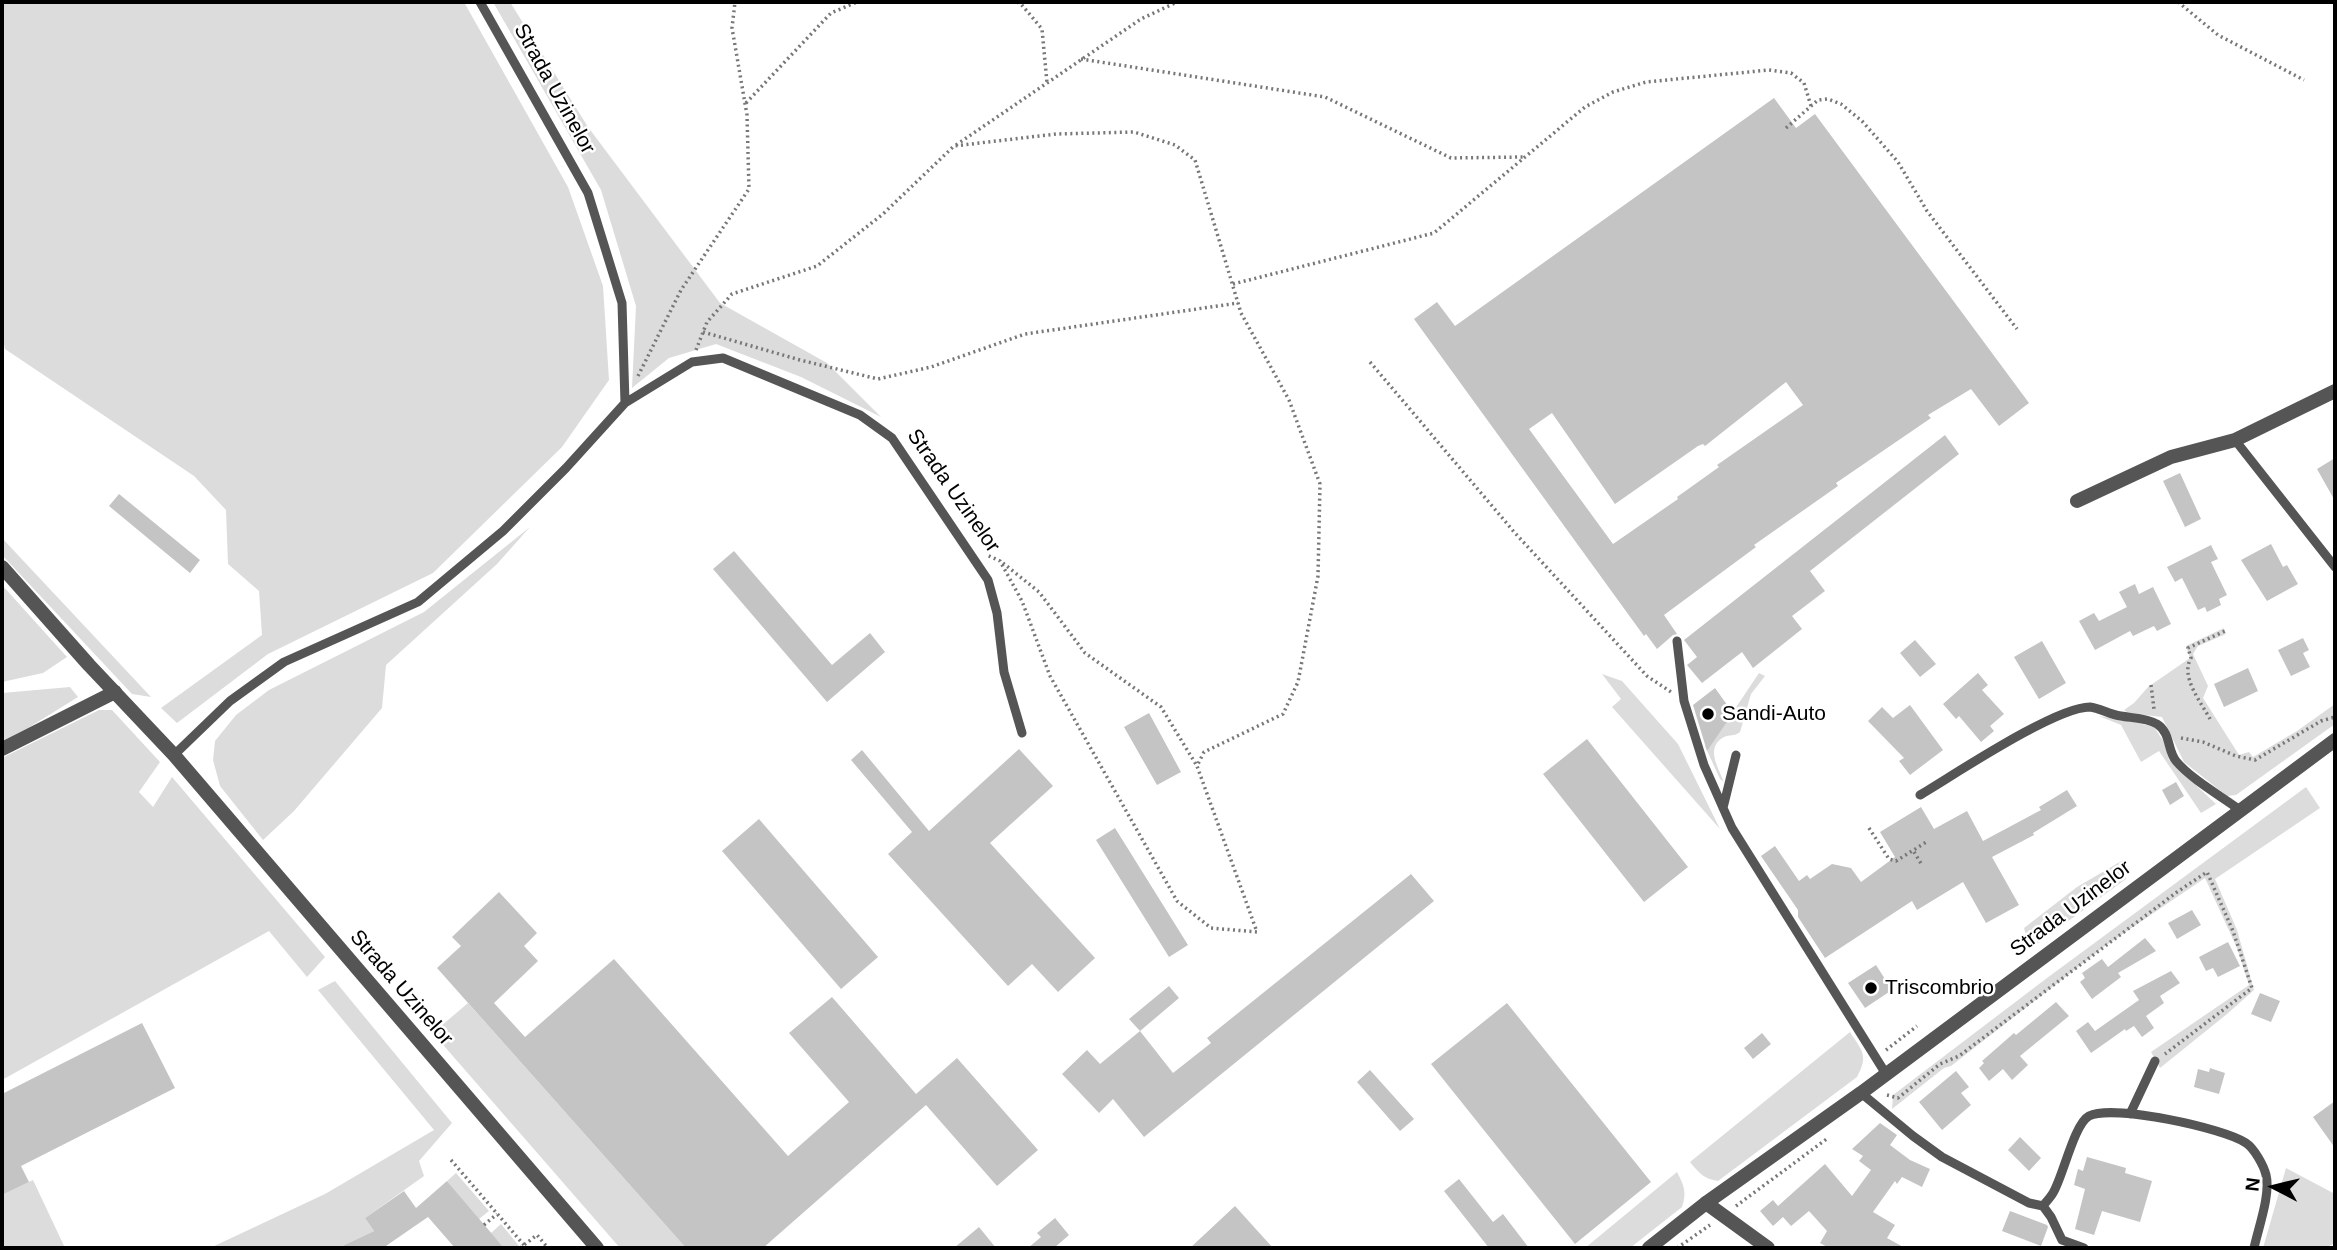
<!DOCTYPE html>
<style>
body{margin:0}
#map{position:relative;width:2337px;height:1250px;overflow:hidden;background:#fff;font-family:Helvetica,sans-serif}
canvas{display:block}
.frame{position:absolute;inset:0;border:4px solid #000;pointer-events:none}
.north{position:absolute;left:2239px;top:1152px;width:70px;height:70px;-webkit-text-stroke:5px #fff;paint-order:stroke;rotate:277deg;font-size:19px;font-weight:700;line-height:28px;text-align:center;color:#000}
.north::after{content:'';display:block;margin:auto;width:24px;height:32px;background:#000;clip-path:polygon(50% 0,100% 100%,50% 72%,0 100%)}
</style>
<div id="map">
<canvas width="2337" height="1250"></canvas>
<div class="frame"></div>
<div class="north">N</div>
</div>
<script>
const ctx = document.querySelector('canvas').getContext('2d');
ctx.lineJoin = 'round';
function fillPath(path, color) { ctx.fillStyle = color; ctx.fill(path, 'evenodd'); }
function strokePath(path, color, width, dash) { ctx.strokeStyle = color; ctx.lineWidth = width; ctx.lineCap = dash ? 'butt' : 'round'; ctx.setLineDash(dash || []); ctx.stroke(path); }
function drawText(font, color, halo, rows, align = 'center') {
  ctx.font = font + ' Helvetica,sans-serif'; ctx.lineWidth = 5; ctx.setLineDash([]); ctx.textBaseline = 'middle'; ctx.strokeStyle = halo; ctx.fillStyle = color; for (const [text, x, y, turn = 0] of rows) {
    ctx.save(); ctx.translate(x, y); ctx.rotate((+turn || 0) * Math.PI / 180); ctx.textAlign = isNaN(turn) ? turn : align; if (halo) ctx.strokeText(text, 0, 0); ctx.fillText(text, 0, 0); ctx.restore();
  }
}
fillPath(new Path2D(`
 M2,2H464L568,187L603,286L609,380L562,447L433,573L268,654L177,723L161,708L262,635L259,591L228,564L226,510L194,476L5,349L2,334Z
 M493,2H510L588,127L720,303L827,363L881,417L801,377L716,344L669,358L632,388L636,306L601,190Z
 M530,527L497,564L386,665L382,708L294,811L263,840L220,786L213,760L215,741L236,715L269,690L424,612Z
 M2,538L151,697L132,694L2,555Z
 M2,585L67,657L43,673L2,682Z
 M2224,628L2226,634L2198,646L2193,654L2208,686L2203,698L2239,755L2249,752L2253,757L2297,731L2335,704V724L2236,795L2227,796L2184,762L2162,717L2128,713L2124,710L2134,703L2148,687L2190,658L2186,646Z
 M1759,673L1765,676L1751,694L1740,732C1734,737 1730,734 1724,737C1705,747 1718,767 1724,782L1720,779L1705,746H1710Z
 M1602,674L1622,681L1678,744L1720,829L1612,707L1621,699Z
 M70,687L78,697L28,728L2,741V693Z
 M99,710H112L160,762L139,792L153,807L172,777L325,957L307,977L269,931L2,1080V758Z
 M2099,716L2126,720L2154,727L2164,742L2169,760L2216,804L2201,813L2159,751L2141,762L2121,725Z
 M2306,787L2320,808L2215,879L2237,930L2254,990L2227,1014L2160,1068L2151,1052L2249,985L2237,948L2205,878L2105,946L1951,1066L1944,1068L1892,1109L1893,1095L2047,978Z
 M2123,860L2126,879L2030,949L2024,928L2077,887Z
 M335,981L452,1123L419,1161L424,1176L365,1218L374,1231L338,1248H210L325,1194L434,1130L318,990Z
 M468,1003L686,1248H620L438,1039L441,1026Z
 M1850,1032C1862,1051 1869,1055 1857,1077L1718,1181C1704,1179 1699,1173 1690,1162Z
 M2286,1168L2335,1194V1243L2325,1248H2263Z
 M1677,1172C1684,1185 1687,1193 1682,1207L1630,1248H1585Z
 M456,1173L489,1211L479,1219L447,1181Z
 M33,1180L65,1248H2V1195Z
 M501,1224L519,1246L517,1248H504L491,1233Z`), '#dcdcdc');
fillPath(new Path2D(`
 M1774,98L1796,128L1815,114L2029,403L1999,426L1971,389L1928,415L1931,418L1836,483L1838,486L1754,545L1756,547L1664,615L1677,634L1673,635L1657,649L1646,634L1644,636L1414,319L1437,302L1455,326ZM1786,382L1803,405L1717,465L1719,467L1677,497L1678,499L1613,544L1529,429L1552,413L1615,504L1698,446L1703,444L1705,446Z
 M1945,435L1959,454L1810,571L1825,591L1792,616L1802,629L1753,668L1742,652L1702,683L1687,665L1697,657L1684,640Z
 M2335,458V501L2317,469Z
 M2180,473L2201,519L2185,527L2163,481Z
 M119,494L200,560L190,573L109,506Z
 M2271,544L2283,567L2287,565L2298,584L2267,601L2241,560Z
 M2211,545L2218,559L2211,562L2227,595L2219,599L2221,605L2207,612L2205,607L2198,610L2182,578L2175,582L2167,567Z
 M734,551L832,665L870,633L885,652L827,702L713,569Z
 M2135,584L2139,594L2153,587L2171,624L2157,631L2154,626L2133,636L2130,631L2095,650L2079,621L2094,613L2099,621L2127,607L2119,592Z
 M2303,638L2309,650L2303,653L2310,667L2291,676L2278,650Z
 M1915,640L1936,664L1920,677L1900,653Z
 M2042,641L2066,683L2039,699L2014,657Z
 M2248,668L2258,691L2224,707L2214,684Z
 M1978,673L1988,685L1982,690L2004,714L1990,726L1994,731L1981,742L1959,716L1956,719L1943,704Z
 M1715,688L1733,713L1707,751L1693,705Z
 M1910,705L1943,750L1910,775L1899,761L1904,758L1868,721L1882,707L1893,718Z
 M1149,713L1181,772L1157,785L1124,727Z
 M1587,739L1688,867L1644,902L1543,774Z
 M1019,749L1053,786L990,843L1095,958L1058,992L1032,964L1008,986L888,854L912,832L851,760L862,750L929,831Z
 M2176,782L2184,796L2170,805L2162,790Z
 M2067,790L2077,806L2033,833L2034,835L1992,857L2019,905L1986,923L1963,882L1917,910L1912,901L1825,958L1798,917V910L1761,856L1775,846L1799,881L1807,875L1810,879L1832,864L1851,868L1861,882L1895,857L1880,832L1921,807L1934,829L1967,811L1983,841L2041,810L2039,807Z
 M759,819L878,957L841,989L722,851Z
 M1115,828L1188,945L1169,957L1096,840Z
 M1411,874L1434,901L1144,1137L1113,1099L1099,1113L1062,1074L1087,1050L1100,1064L1140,1031L1173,1073L1211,1043L1207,1038Z
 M499,892L537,933L524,946L538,961L494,1003L525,1037L614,959L788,1156L849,1102L789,1033L832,997L916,1094L957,1058L1038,1150L997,1186L926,1105L763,1248H686L437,968L461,946L452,937Z
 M2192,910L2201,925L2177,939L2168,923Z
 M2145,938L2156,951L2118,973L2121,977L2092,999L2080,982L2085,978L2082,973L2102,959L2108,967Z
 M2228,942L2240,966L2218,977L2213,968L2206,971L2199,957Z
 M1876,965L1892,990L1865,1008L1848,983Z
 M2171,971L2180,983L2160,996L2164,1003L2146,1016L2154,1028L2142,1037L2134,1026L2126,1031L2125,1029L2091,1053L2076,1031L2088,1022L2095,1031L2139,1000L2133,991Z
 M1169,986L1179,998L1140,1031L1129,1019Z
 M2260,993L2280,1001L2271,1022L2251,1014Z
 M2056,1002L2069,1016L2020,1056L2028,1065L2012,1080L2003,1069L1989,1081L1979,1068L1984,1063L1982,1061L2014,1033L2016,1035Z
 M1507,1003L1651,1182L1575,1244L1431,1064Z
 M142,1023L175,1088L21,1166L29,1182L2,1195V1094Z
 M1762,1033L1771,1044L1753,1059L1744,1048Z
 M2210,1068L2225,1073L2219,1094L2194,1087L2198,1069L2209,1072Z
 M1370,1070L1414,1119L1400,1131L1357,1082Z
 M1956,1071L1969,1087L1961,1093L1971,1105L1942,1130L1919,1102Z
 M2335,1101V1148L2313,1117Z
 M1880,1123L1897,1135L1890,1145L1910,1160L1930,1169L1922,1187L1902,1177L1897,1184L1895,1181L1873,1212L1895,1225L1887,1238L1905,1248H1829L1820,1243L1827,1231L1809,1211L1791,1226L1783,1217L1773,1226L1760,1211L1773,1200L1778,1206L1825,1164L1852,1196L1871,1170L1859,1161L1863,1156L1852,1149Z
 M2020,1137L2041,1158L2029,1171L2008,1150Z
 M2087,1157L2126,1168L2125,1173L2152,1181L2140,1222L2102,1211L2094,1235L2075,1229L2085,1189L2074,1185L2078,1169L2083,1171Z
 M1459,1179L1493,1222L1503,1214L1529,1248H1489L1444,1191Z
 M447,1181L504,1248H455L428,1217L383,1248H338L374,1231L365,1218L404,1191L416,1208Z
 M1235,1206L1273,1248H1190Z
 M2010,1211L2047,1225L2048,1227L2041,1246L2002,1231Z
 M1055,1218L1069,1235L1054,1248H1028L1041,1237L1037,1233Z
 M979,1227L996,1248H954Z`), '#c4c4c4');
strokePath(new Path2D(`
 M1017,2L1021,4L1042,29L1047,83
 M2178,2L2218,35L2304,80
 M1081,59L1325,97L1451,158L1523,157
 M746,103L831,13L857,2
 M1786,128L1818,100L1828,99L1841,104L1862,121L1898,162L1927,211L2017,329
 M956,145L1141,19L1177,2
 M1233,284L1434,233L1585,107L1613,92L1646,82L1769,70L1791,73L1804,83L1811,106
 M703,332L800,360L878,379L931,367L1025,334L1238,303
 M696,350L707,322L732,294L817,266L883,214L954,146L1056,134L1134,132L1175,145L1195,160L1241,313L1289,400L1320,484L1318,576L1298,682L1283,714L1204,752L1197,766L1257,932L1211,928L1177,901L1050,676L1022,601L1000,561L987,555
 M1370,362L1515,533L1647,676L1671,692
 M638,376L681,290L749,189L747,115L732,28L735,2
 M1003,563L1039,592L1085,653L1161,707L1197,766
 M2151,685L2154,709
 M2210,719C2201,702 2180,677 2191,658L2188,648L2225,631
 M2181,738L2203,742L2236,756L2255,760L2321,721L2335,717
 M1869,828L1889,859L1896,861L1928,841
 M1914,852L1922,865
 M1886,1050L1917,1026
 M1887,1095L1898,1098L1940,1064L1959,1056L2177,892L2207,872L2233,931L2252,988L2165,1054
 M451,1160L524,1245
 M1736,1206L1828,1138
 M484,1225L497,1214
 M520,1248L537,1235L548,1248
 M1677,1248L1710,1225`), '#777', 3.5, [2, 3.5]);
strokePath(new Path2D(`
 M625,403L692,362L723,358L860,415L892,438L988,580L997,613L1004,672L1022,733
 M2235,440L2335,567
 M1677,641L1684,701L1704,765L1732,828L1886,1074
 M174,755L230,701L284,662L418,602L503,531L566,468L625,403L622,303L588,193L480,2
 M1920,795C1954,775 2055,707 2090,707C2100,708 2110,715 2121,716C2132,718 2147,718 2157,724C2171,733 2167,750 2176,761C2191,779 2221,796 2240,810
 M1723,808L1736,755
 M1861,1093L1913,1136L1942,1157L2029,1203L2043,1206C2046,1202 2050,1198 2053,1193C2063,1177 2074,1124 2089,1116C2113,1104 2224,1128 2246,1143C2254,1148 2264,1166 2266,1175C2271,1194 2258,1229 2254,1248
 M2130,1114L2155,1061
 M2043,1206L2051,1217L2062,1240L2084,1248`), '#555', 9);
strokePath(new Path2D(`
 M2077,501L2171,457L2235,440L2335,391
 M2,749L115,692
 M1706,1203L1768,1248`), '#555', 14);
strokePath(new Path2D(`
 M2,567L89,665L174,755L597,1248
 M1649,1248L1706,1203L1861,1093L2335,740`), '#555', 14);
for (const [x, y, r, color] of [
 [1708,714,7,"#000"],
 [1871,988,7,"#000"]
]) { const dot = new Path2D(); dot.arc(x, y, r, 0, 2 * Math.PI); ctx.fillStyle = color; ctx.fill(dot); strokePath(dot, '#fff', 2.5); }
drawText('21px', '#000', '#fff', [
 ["Strada Uzinelor",554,89,61],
 ["Strada Uzinelor",953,491,55],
 ["Strada Uzinelor",2071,909,-37],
 ["Strada Uzinelor",401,988,49]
]);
drawText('21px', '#000', '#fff', [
 ["Sandi-Auto",1722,714],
 ["Triscombrio",1885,988]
], 'left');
</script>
